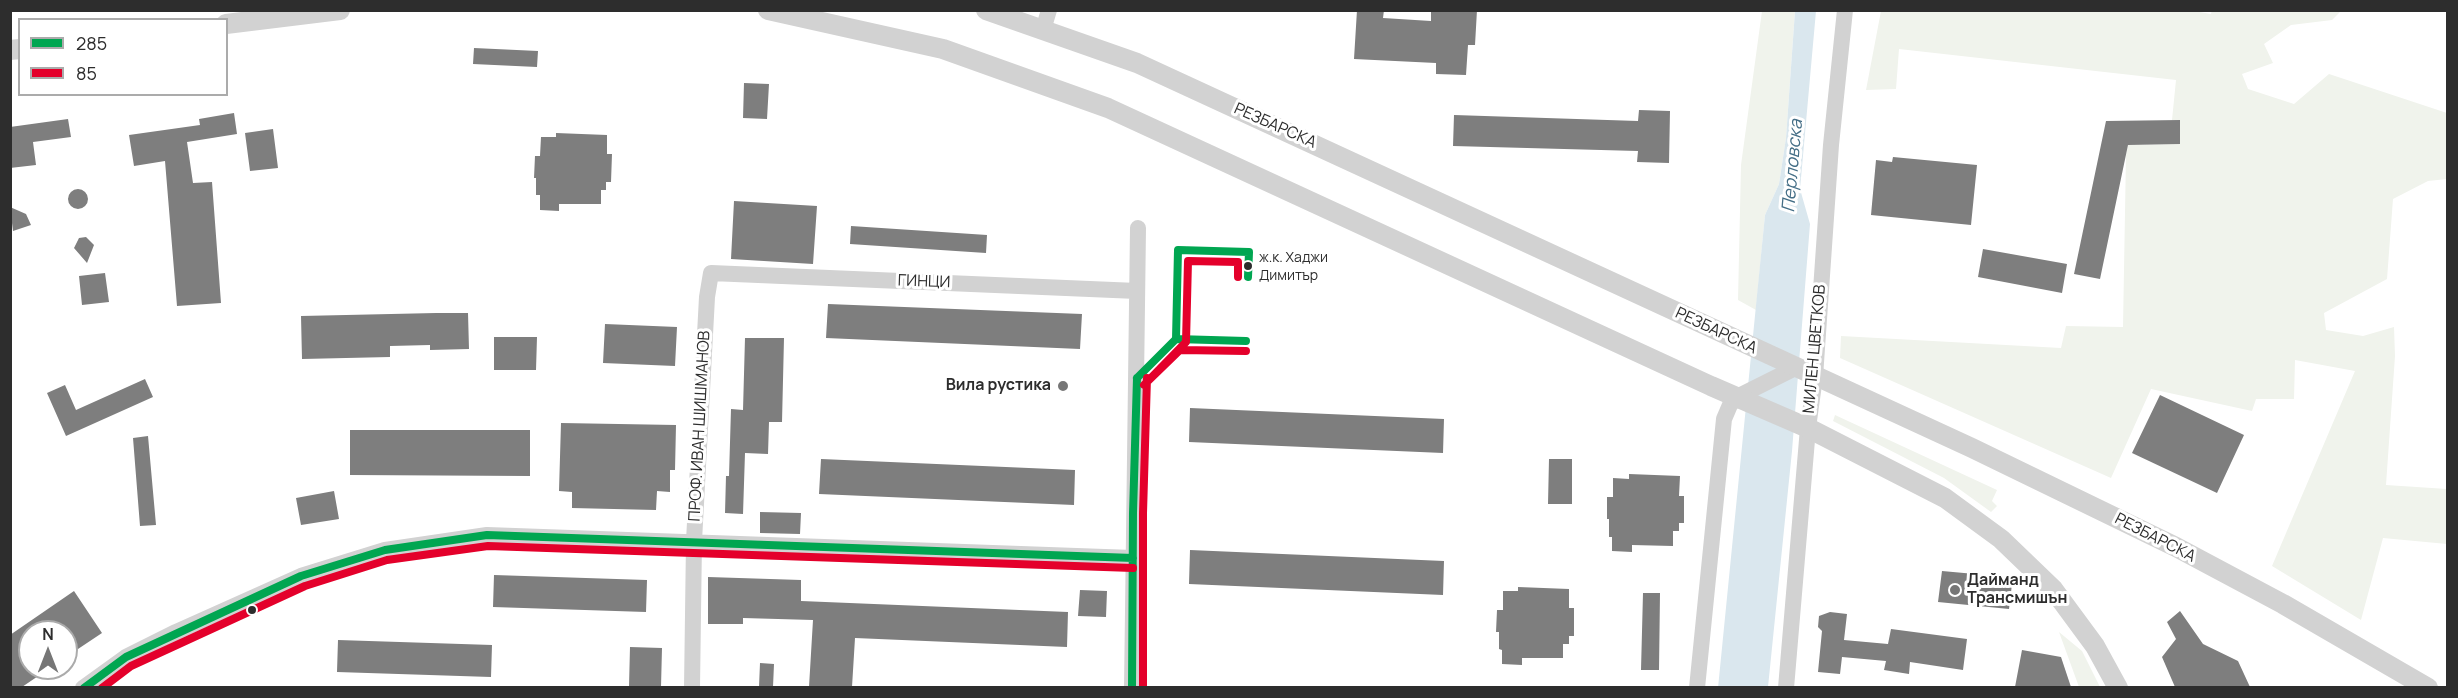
<!DOCTYPE html>
<meta charset="utf-8">
<style>
body{margin:0}
#map{position:relative;width:2458px;height:698px;overflow:hidden;background:#fff;font-family:Manrope,sans-serif}
canvas{display:block}
.frame{position:absolute;inset:0;border:12px solid #2d2d2d;pointer-events:none}
.legend{position:absolute;left:18px;top:18px;width:210px;height:78px;box-sizing:border-box;background:#fff;border:2px solid #ababab;margin:0;padding:8px 10px;list-style:none;font-size:18px;color:#2d2d2d}
.legend li{display:flex;align-items:center;gap:12px;height:30px}
.legend b{width:30px;border:2px solid #ababab}
.north{position:absolute;left:18px;top:620px;width:60px;height:60px;box-sizing:border-box;background:#fff;border:2px solid #ababab;border-radius:50%;rotate:0deg;font-size:16px;font-weight:700;line-height:24px;text-align:center;color:#2d2d2d}
.north::after{content:'';display:block;margin:auto;width:21px;height:27px;background:#767676;clip-path:polygon(50% 0,100% 100%,50% 72%,0 100%)}
</style>
<div id="map">
<canvas width="2458" height="698"></canvas>
<div class="frame"></div>
<ul class="legend">
<li><b style="height:8px;background:#00a651"></b>285</li>
<li><b style="height:8px;background:#e4002b"></b>85</li>
</ul>
<div class="north">N</div>
</div>
<script>
const ctx = document.querySelector('canvas').getContext('2d');
ctx.lineJoin = 'round';
function fillPath(path, color) { ctx.fillStyle = color; ctx.fill(path, 'evenodd'); }
function strokePath(path, color, width, dash) { ctx.strokeStyle = color; ctx.lineWidth = width; ctx.lineCap = dash ? 'butt' : 'round'; ctx.setLineDash(dash || []); ctx.stroke(path); }
function drawText(font, color, halo, rows, align = 'center') {
  ctx.font = font + ' Manrope,sans-serif'; ctx.lineWidth = 6; ctx.setLineDash([]); ctx.textBaseline = 'middle'; ctx.strokeStyle = halo; ctx.fillStyle = color; for (const [text, x, y, turn = 0] of rows) {
    ctx.save(); ctx.translate(x, y); ctx.rotate((+turn || 0) * Math.PI / 180); ctx.textAlign = isNaN(turn) ? turn : align; if (halo) ctx.strokeText(text, 0, 0); ctx.fillText(text, 0, 0); ctx.restore();
  }
}
fillPath(new Path2D(`
 M2188,10L2211,14L2212,10L2341,11L2332,20L2291,25L2264,44L2273,63L2242,74L2248,89L2294,104L2329,74L2447,113V179L2428,181L2393,199L2387,279L2324,313L2326,330L2363,336L2394,327L2395,356L2386,485L2447,489V544L2383,538L2361,620L2272,566L2355,371L2295,360L2294,399H2256L2252,411L2151,389L2111,478L1840,358L1841,336L2061,348L2066,326L2123,327L2126,155L2128,145L2180,144V120H2172L2176,80L1899,49L1896,89L1866,90L1881,11Z
 M1762,11H1795L1786,138L1779,184L1765,215L1756,310L1738,300L1741,165Z
 M1835,415L1997,490L1992,501L1997,506L1991,512L1944,478L1833,421Z
 M2059,632L2082,651L2100,687H2079Z`), '#f0f3ec');
fillPath(new Path2D(`
 M1795,11H1816L1800,189L1810,224L1792,451L1768,687L1718,688L1765,215L1779,184L1786,138Z`), '#dae7ee');
fillPath(new Path2D(`
 M1357,10H1384L1383,18L1431,21V10H1477L1475,45H1468L1466,75L1436,74V63L1354,59Z
 M474,48L538,51L537,67L473,64Z
 M744,83L769,84L767,119L743,118Z
 M1639,110L1670,111L1669,163L1637,162L1638,151L1453,146L1454,115L1638,121Z
 M234,113L237,134L187,142L193,183L212,182L221,303L177,306L165,161L134,166L129,135L200,125L199,119Z
 M68,119L71,137L33,142L36,165L10,168V127Z
 M2180,120V144L2128,145L2100,279L2074,274L2106,121Z
 M273,129L278,168L250,171L245,133Z
 M556,133L607,135V154H612L611,182H606V190H601V204H559V211L540,210V195H536V178H534L535,156H540L541,137H556Z
 M1893,157L1977,165L1971,225L1871,215L1876,160L1892,162Z
 M68 199a10 10 0 1 1 20 0a10 10 0 1 1-20 0Z
 M734,201L817,206L813,264L731,259Z
 M10,207L26,214L31,225L13,231Z
 M851,226L987,235L986,253L850,244Z
 M86,237L94,245L87,263L74,248L79,238Z
 M1983,249L2067,264L2062,293L1978,277Z
 M105,273L109,302L82,305L79,276Z
 M828,304L1082,314L1080,349L826,338Z
 M436,313H468L469,349L430,350V345L390,346V357L302,359L301,316Z
 M605,324L677,327L675,366L603,363Z
 M494,337H537L536,370H494Z
 M745,338H784L782,422H769L768,454L745,453L743,514L725,513L726,476H729L731,409L743,410Z
 M145,379L153,397L66,436L47,393L65,385L76,410Z
 M2160,395L2244,435L2217,493L2132,453Z
 M1190,408L1444,419L1443,453L1189,442Z
 M561,423L676,425L675,470H670V492L657,491L656,510L572,508V492L559,491Z
 M350,430H530V476L350,475Z
 M148,436L156,525L140,526L133,438Z
 M821,459L1075,470L1074,505L819,494Z
 M1549,459H1572V504H1548Z
 M1629,474L1680,476L1679,496H1684V523H1679V531H1673V546L1632,545V552L1612,551V537H1609V519H1607V497H1613V478L1629,479Z
 M334,491L339,519L301,525L296,498Z
 M760,512L801,513L800,534L760,533Z
 M1190,550L1444,561L1443,595L1189,584Z
 M1942,571L1975,574L2012,584L2009,609L1938,602Z
 M494,575L647,580L646,612L493,607Z
 M708,577L801,580V601L1068,612L1067,647L855,638L852,687H809L813,620L743,618V624H708Z
 M1518,587L1569,589V608H1574V636H1569V644H1563V658H1522V665L1502,664V650L1499,649V632H1496L1497,610H1503V591H1518Z
 M1080,590L1107,591L1106,617L1078,616Z
 M74,591L102,633L66,657V632H30V668H50L22,687H10V635Z
 M1643,593H1660L1659,670H1641Z
 M2180,611L2203,644L2238,661L2250,687H2175L2162,657L2176,639L2167,622Z
 M1830,612L1847,614L1844,640L1888,644L1891,629L1967,639L1963,670L1910,662L1909,674L1884,670L1886,661L1842,657L1840,674L1818,672L1822,631L1818,627L1819,616Z
 M338,640L492,645L491,677L337,672Z
 M630,647L662,648L661,687H629Z
 M2022,650L2061,657L2071,687H2015Z
 M760,663L774,664L773,687H759Z`), '#7e7e7e');
strokePath(new Path2D(`
 M1043,30L1049,10
 M83,688L126,657L176,632L301,576L385,550L487,535L1133,558
 M692,688L694,541L707,297L711,273L1137,291
 M1132,688L1138,228
 M1697,688L1724,419L1730,405L1737,397L1795,368
 M1786,688L1808,428L1815,377L1831,145L1845,10`), '#d2d2d2', 16);
strokePath(new Path2D(`
 M768,10L943,49L1108,108L1711,386L1808,428L1945,498L2001,539L2053,589L2095,646L2118,688
 M986,10L1137,63L1972,448L2176,547L2283,604L2428,688
 M226,24L340,10
 M10,50L20,49`), '#d2d2d2', 20);
strokePath(new Path2D(`
 M1139,376L1176,339L1246,341
 M1137,378L1176,339L1178,250L1249,252L1248,277
 M84,688L126,657L301,576L385,550L487,535L1133,558
 M1132,688L1133,513L1137,378`), '#00a651', 8);
strokePath(new Path2D(`
 M1146,383L1180,350L1246,351
 M1144,385L1186,342L1188,261L1238,262V277
 M102,688L131,666L305,586L387,560L488,546L1133,568
 M1143,688V513L1147,378`), '#e4002b', 8);
for (const [x, y, r, color] of [
 [1248,266,5,"#2d2d2d"],
 [1063,386,6,"#767676"],
 [1955,590,6,"#767676"],
 [252,610,5,"#2d2d2d"]
]) { const dot = new Path2D(); dot.arc(x, y, r, 0, 2 * Math.PI); ctx.fillStyle = color; ctx.fill(dot); strokePath(dot, '#fff', 2); }
drawText('14px', '#2d2d2d', '#fff', [
 ["ж.к. Хаджи",1259,258],
 ["Димитър",1259,276]
], 'left');
drawText('16px', '#2d2d2d', '#fff', [
 ["РЕЗБАРСКА",1275,126,24],
 ["ГИНЦИ",924,282,2],
 ["РЕЗБАРСКА",1716,331,25],
 ["МИЛЕН ЦВЕТКОВ",1815,349,-85],
 ["ПРОФ. ИВАН ШИШМАНОВ",700,426,-87],
 ["РЕЗБАРСКА",2155,538,27]
]);
drawText('bold 16px', '#2d2d2d', '#fff', [
 ["Вила рустика",1051,386],
 ["Дайманд",1967,581,"left"],
 ["Трансмишън",1967,599,"left"]
], 'right');
drawText('italic 18px', '#446e86', '#fff', [
 ["Перловска",1793,166,-85]
]);
</script>
